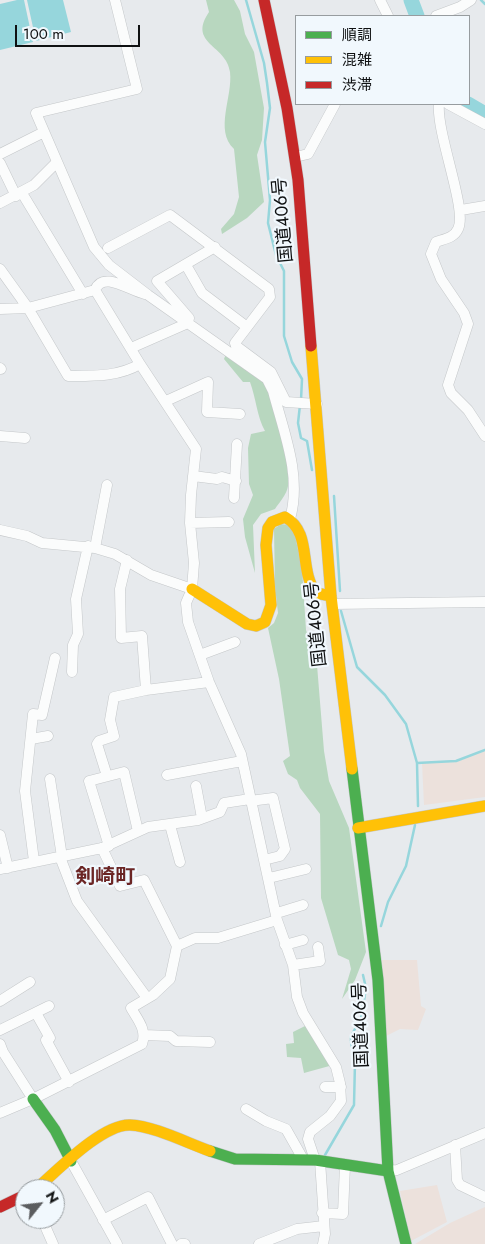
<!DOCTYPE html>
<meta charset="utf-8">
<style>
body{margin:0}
#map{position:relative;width:485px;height:1244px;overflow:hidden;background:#e7eaed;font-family:Jost,"Noto Sans JP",sans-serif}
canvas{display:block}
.legend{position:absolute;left:295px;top:15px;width:175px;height:90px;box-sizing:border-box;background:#f1f8fd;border:1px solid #979c9f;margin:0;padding:6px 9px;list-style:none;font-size:15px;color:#0f1112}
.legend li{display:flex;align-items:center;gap:10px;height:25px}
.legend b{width:25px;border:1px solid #979c9f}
.north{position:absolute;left:15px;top:1179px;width:50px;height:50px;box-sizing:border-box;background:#f1f8fd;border:1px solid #979c9f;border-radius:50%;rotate:61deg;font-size:14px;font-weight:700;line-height:20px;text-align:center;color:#0f1112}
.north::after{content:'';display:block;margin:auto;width:18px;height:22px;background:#5b5d5f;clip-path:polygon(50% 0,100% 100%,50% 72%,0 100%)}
.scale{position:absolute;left:15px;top:25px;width:125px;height:22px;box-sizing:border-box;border:2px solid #0f1112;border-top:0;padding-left:6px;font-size:15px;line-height:18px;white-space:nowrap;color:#0f1112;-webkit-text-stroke:4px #f1f8fd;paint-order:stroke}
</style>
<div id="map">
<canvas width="485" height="1244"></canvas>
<ul class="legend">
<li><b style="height:6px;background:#4caf50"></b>順調</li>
<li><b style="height:6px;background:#ffc107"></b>混雑</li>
<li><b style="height:6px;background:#c62828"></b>渋滞</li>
</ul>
<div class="north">N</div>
<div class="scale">100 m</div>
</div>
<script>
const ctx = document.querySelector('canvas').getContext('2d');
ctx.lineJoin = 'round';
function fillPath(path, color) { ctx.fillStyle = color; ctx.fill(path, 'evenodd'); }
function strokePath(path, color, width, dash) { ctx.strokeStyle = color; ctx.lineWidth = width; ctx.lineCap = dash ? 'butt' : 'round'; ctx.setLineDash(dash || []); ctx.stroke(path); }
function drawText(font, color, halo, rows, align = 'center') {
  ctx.font = font + ' Jost,"Noto Sans JP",sans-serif'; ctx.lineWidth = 4.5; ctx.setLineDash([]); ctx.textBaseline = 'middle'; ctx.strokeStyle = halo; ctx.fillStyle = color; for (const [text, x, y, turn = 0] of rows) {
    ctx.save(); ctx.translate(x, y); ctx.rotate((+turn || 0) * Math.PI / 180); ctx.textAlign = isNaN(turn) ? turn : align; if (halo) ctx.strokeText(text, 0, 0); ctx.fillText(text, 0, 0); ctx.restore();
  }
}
fillPath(new Path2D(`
 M485,751V797L424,805L422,763L456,762Z
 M382,960H417L421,1006L426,1009L418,1030L400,1029L386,1036Z
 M437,1185L447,1222L411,1241L400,1191Z
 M485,1207V1244H415L450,1223Z`), '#ece1dc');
fillPath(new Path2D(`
 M206,0H234L240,11L245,34L254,52L264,108L262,140L257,155L264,202L247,218L222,234L221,229L234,214L239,197L234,149C214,130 233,97 230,72C227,45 187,44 209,12Z
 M226,354C240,365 257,374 269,386C277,395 291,474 288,486C287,494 279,503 275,509L261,514L253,525L255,573L245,537L243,519L253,495L249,484L248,448L251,434L265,431C257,417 256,398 250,382H243L224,359Z
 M281,524L289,525L294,531L302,568L306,630L317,665L324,751L329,781L349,828L366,952L355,980L342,999L351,969L349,960L338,955L321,898L320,814L300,788L297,780L288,774L283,761L290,756L279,679L268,628L274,623L278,613L275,587L274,529Z
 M307,1025L333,1065L304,1073L301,1058L287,1057L286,1044L294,1043L293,1032Z`), '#b8d7bf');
fillPath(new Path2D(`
 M17,0H24L33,42L0,50V4Z
 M27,0H63L71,32L36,41Z`), '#96d6dc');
strokePath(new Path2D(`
 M246,0L264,63L267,83L270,108L265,142L270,200L268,223L276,255L284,271V336L292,362L302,379L301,400
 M481,0L485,4
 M300,405L298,423L301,438L307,441L312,470
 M334,496L340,591
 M341,611L357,667L385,695L406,724L417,763L418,806
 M417,763L456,761L485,750
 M381,926L388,902L406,866L415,825
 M325,1155L354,1105L355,1062L351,1042V1036L361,1018L366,988L363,975`), '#96d6dc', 2.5);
strokePath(new Path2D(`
 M411,0L417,16
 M468,104L485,114`), '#96d6dc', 15);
const street = new Path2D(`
 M115,0L137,89L36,113L94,247L109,265L148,295L267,379L273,391C284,433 302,476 290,519
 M380,0L388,16
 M436,16L460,7L471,0
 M439,104C436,133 468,211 458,229C454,238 444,239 436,242L431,254L441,279L464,313L468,324L448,385L451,393L468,410L485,436
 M448,104L485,124
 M0,154L44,132
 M295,157L308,154L335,104
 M0,163L16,196
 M22,193L83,294
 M0,203L34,185L57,162
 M461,210L485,206
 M108,248L170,215L269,289L270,297L235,343L236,346L271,372L286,402L317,404
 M186,265L202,293L247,327
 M0,269L28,308L95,290C103,270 130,291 145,294
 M95,290L140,364L196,449L191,495L190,523L194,563L192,589L186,603L188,622L209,682L241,754L277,920L293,965L297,997L303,1013L336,1067L340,1083L341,1101L330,1116L310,1132L308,1139L315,1160
 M0,309L28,308L68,376C93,376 118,377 140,364
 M131,348L188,323L189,318L157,281L215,247
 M0,368L1,369
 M166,401L208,382L207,412L240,414
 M0,436L25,438
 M193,476L217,479L222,477L236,481
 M234,498L237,444
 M190,523L229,522
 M0,530L27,536L42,543L95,548L115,554L151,575L192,589
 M95,548L107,485
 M127,560L120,589L121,638L142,636L146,690
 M332,604L485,602
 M200,655L235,642
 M72,672L73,645L78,634L76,599L88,546
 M31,739L48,736
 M167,775L242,761
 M107,776L97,744L99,741L114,736L110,720L114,697L146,690L209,682
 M50,779L62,857
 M196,786L202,818
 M250,801L273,798L285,849L280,856L264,860
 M170,825L180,862
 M0,835L8,868
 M109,846L89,781L124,772L138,831
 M60,857L77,901L147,998
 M34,861L25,791L33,714L42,715L55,658
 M0,869L102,848L148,827L198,820L220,812L224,803L250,799
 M269,878L306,869
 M277,913L303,905
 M285,945L303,940
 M177,946L195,938H218L277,920
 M293,965L320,961L318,947
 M0,1001L30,982
 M36,1013L50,1038L46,1040L69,1082
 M0,1030L49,1006
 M144,1035L170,1036L176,1041L210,1042
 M0,1044L3,1052L33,1099
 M325,1087H341
 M246,1109L266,1121L286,1129L303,1159
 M0,1113L33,1099L142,1044C147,1030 138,1020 131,1008L153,995L170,979L177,946L144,880L120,886L102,848
 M455,1145L457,1180L460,1185L485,1197
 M71,1161L117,1244
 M320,1161L325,1234L323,1244
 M388,1171L397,1170L485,1133
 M322,1213L343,1214L345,1165
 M42,1219L53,1244
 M103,1220L148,1197L172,1244
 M181,1244H185
 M259,1244L297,1229L324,1226`);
const fast = new Path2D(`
 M352,769L378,980L388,1171L406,1244
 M33,1099L55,1130L71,1161
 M210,1151L235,1159L315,1160L388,1171`);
const slow = new Path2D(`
 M311,346L331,596L352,769
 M192,589L247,624L256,626L265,622L271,605L266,545L268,528L272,522L285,517C313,533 298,569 316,593L331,596
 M358,828L485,806
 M36,1189C57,1171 102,1124 130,1125C154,1126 187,1143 210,1151`);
const jam = new Path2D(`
 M264,0L287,108L298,180L311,346
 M0,1207L25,1195`);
strokePath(street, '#c4c7c9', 11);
strokePath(fast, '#c4c7c9', 12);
strokePath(slow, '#c4c7c9', 12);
strokePath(jam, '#c4c7c9', 12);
strokePath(street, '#fbfcfc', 10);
strokePath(fast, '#4caf50', 11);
strokePath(slow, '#ffc107', 11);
strokePath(jam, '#c62828', 11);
drawText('18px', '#0f1112', '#f1f8fd', [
 ["国道406号",284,220,-95],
 ["国道406号",317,624,-96],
 ["国道406号",362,1025,-92]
]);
drawText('bold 20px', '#6b2524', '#f1f8fd', [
 ["剣崎町",105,878]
]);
</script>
